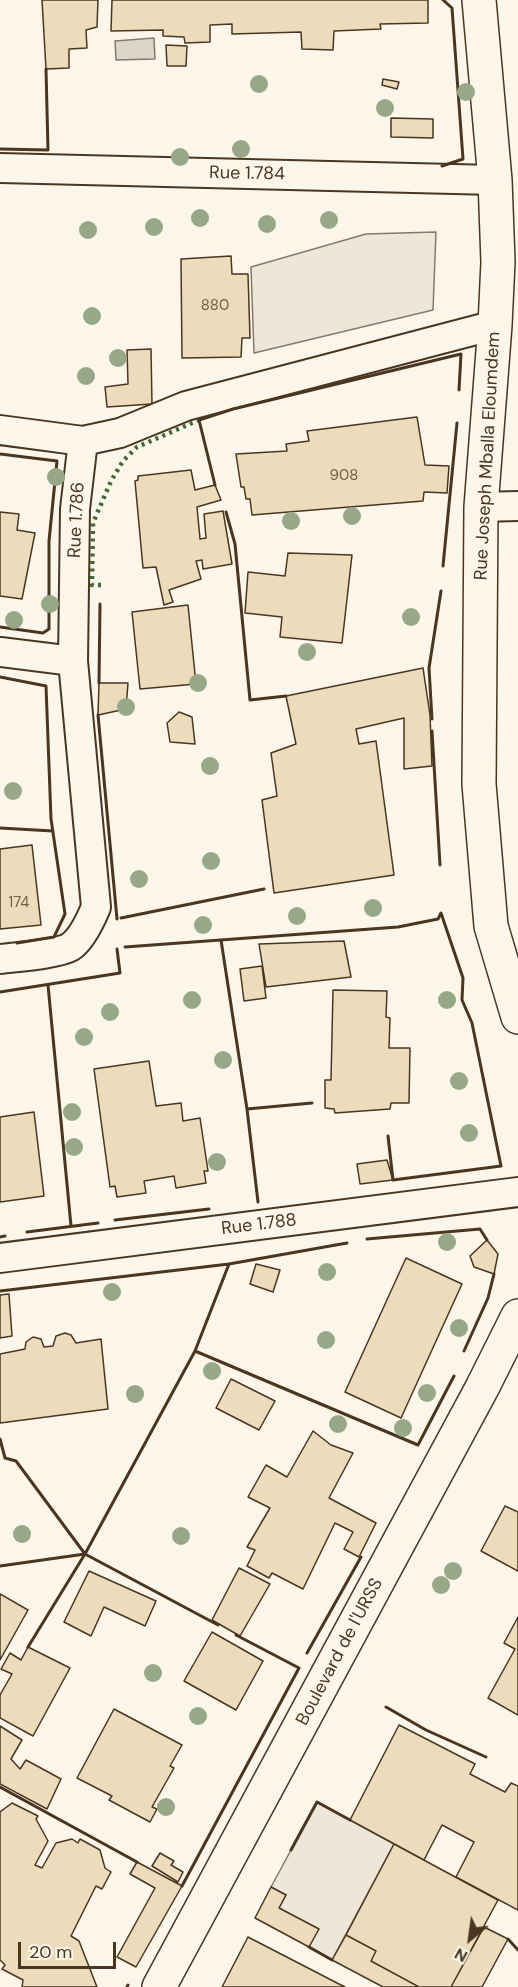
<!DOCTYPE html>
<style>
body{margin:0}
#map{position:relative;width:518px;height:1987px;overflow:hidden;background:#fbf6e9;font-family:"DM Sans",sans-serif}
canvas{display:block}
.north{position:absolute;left:440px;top:1909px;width:60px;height:60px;-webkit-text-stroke:4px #fbf6e9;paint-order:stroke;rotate:209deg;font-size:16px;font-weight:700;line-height:24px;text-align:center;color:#4a3520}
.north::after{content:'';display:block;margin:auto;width:21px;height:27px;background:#4a3520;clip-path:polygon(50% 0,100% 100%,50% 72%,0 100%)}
.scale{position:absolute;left:18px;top:1942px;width:98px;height:27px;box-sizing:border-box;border:3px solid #4a3520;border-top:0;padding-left:8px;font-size:18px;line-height:21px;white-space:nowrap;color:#4a3520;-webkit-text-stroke:4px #fbf6e9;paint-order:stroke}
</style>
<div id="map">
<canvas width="518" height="1987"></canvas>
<div class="north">N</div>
<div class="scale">20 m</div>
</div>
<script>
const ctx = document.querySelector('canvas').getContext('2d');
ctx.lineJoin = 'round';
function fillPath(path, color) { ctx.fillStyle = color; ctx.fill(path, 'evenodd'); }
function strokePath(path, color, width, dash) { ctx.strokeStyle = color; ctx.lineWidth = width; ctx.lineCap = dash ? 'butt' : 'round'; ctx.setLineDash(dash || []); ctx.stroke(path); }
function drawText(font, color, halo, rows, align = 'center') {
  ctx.font = font + ' "DM Sans",sans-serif'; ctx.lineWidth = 4.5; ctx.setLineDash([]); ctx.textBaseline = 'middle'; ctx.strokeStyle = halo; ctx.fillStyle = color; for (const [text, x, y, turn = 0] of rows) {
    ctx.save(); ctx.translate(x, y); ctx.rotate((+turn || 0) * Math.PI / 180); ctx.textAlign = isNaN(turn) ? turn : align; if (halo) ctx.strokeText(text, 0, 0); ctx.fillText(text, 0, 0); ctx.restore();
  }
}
const parking = new Path2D(`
 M436,232L433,310L254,353L251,267L366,234Z
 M317,1802L394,1844L332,1960L309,1947L318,1929L279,1908L286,1895L271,1887Z`);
fillPath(parking, '#ede7d9');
strokePath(parking, '#887966', 1.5);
const water = new Path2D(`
 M154,38L155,59L116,60L115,41Z`);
fillPath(water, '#dcd4c6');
strokePath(water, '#887966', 1.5);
const building = new Path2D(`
 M42,0H98L97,27L86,30L87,48L69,49V68L46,69Z
 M112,0H428V23L380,24L381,29L334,31L333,50L302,49L301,32L232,34V24L210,25V42L185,43L184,37L163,36V30L111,31Z
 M166,45L187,46L186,66H167Z
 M383,79L399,82L397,89L382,85Z
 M391,118L433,119V138L391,137Z
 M231,256L232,274H248L250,338H242L241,357L182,358L181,259Z
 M151,349L152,404L107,407L105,387L128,384L127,350Z
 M417,417L425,465L449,466L447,493L424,492L423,501L252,515L250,499H246L244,487H241L236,454L287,451L286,444L309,441L307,431Z
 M191,470L195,490L215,485L221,500L197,507L200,539L206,538L204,514L223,511L232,564L203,569L202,560L196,561L201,579L169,590L173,602L164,605L156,567L143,568L135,481L138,480V476Z
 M0,512L19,514L17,530L35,533L22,599L0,596Z
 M288,553L352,555L342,643L280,637L282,617L245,613L248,572L285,576Z
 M188,605L196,684L140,689L132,612Z
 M423,668L430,715L432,766L404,769V718L356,729L359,744L376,741L394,875L274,893L262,800L277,796L271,753L296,744L286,696Z
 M99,683H128L126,709L98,715Z
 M179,712L192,717L195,744L170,742L167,723Z
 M32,845L41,925L0,929V849Z
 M344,941L351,977L266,987L259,944Z
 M262,966L266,998L244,1001L240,969Z
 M333,990L387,991L386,1017L390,1018L389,1048H410L409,1103H391L390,1109L335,1113L334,1109L325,1108V1080H331Z
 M149,1061L156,1106L181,1103L183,1121L200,1118L208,1171H204L206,1183L176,1188L174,1176L144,1181L146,1193L117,1197L115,1186L110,1187L94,1069Z
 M34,1112L44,1196L0,1202V1117Z
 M387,1160L393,1180L360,1184L357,1164Z
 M487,1240L498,1254L494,1274L474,1267L470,1256Z
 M406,1258L462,1284L401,1418L345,1392Z
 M256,1264L280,1270L273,1292L250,1284Z
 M9,1294L12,1336L0,1338V1295Z
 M65,1333L71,1335L76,1343L101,1339L108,1409L0,1423V1354L25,1349L26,1342L33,1337L41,1339L44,1347L53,1346L56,1336Z
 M231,1379L275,1401L259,1430L216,1408Z
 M313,1431L331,1445L353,1453L329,1498L376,1523L359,1557L344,1549L353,1532L335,1523L303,1589L272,1573L269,1578L247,1566L255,1550L247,1547L270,1508L248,1497L266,1465L287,1477Z
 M505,1506L518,1512V1571L481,1551Z
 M239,1568L270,1584L240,1636L212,1620Z
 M89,1571L156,1601L145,1626L104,1607L91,1636L64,1622Z
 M0,1594L28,1610L0,1660Z
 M518,1617V1715L488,1698L515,1649L504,1643Z
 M212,1632L263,1661L236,1710L184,1681Z
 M28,1647L70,1668L33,1736L0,1718V1695L12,1674L1,1669L10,1653L21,1660Z
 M114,1709L182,1745L170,1766L174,1768L152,1807L157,1809L150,1822L109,1800L112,1796L77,1778Z
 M399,1725L475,1764L470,1774L505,1792L511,1783L518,1786V1910L456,1877L474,1842L442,1825L424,1860L350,1820Z
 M0,1726L22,1740L11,1759L20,1769L26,1760L61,1779L47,1809L0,1784Z
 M12,1803L38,1816L36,1819L48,1841L35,1865L42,1868L56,1843L72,1839L78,1843L80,1839L100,1850L105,1868L111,1872L102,1889L96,1886L71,1936L79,1941L97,1987H22L23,1980L2,1969L5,1965L0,1960V1812Z
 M394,1844L498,1900L451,1987H419L371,1961L376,1951L346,1935Z
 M160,1853L174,1861L171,1865L183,1872L178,1882L152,1866Z
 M137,1862L182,1886L136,1967L117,1957L155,1888L130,1874Z
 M271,1887L286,1895L279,1908L319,1929L309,1947L255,1918Z
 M484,1927L508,1939L482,1987H451Z
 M346,1935L376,1951L371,1961L419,1987H383L332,1960Z
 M248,1937L339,1984L345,1987H222Z`);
fillPath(building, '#ecdcbc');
strokePath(building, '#4a3520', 1.5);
const minor = new Path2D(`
 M0,168L495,180
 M0,430L83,441
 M481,507L518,506
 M0,652L73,661
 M0,959C15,957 58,954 70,947C81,940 91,919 96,907L73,661L75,509L83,441L120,433L186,406L495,325
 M0,1258L518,1192`);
const tertiary = new Path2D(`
 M159,1987L482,1388L518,1316`);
const secondary = new Path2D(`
 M479,0L495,180L498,262L495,325L481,507L479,784L491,926L518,1017`);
strokePath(minor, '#4a3520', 32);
strokePath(tertiary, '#4a3520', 36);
strokePath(secondary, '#4a3520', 36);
strokePath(minor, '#fbf6e9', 28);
strokePath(tertiary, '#fbf6e9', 33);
strokePath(secondary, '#fbf6e9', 33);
strokePath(new Path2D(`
 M101,585H92L93,523L111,481L123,461L137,447L199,420`), '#436837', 4.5, [3, 4.5]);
strokePath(new Path2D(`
 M0,149L48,150L46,69
 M442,166L463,159L452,8L443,0
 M0,454L57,461L49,541V629L43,633L0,627
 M215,485L199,420L233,409L461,354L459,390
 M226,512L235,544L250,700L286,696
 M443,566L457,423
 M0,677L46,686L51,819L65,914L54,937L17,943
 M99,683L100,604
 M98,715L117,919
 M432,719L429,668L441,591
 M432,731L440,865
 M0,828L53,831
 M121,918L264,889
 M221,940L247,1109L258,1202
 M125,947L398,927L438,919L441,913L463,978L462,1000L472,1023L501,1166L393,1180L388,1136
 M48,985L71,1226
 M0,992L120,973L117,949
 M247,1109L312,1103
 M115,1220L209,1209
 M27,1232L98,1223
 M0,1237L5,1236
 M367,1239L480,1229L487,1240
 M0,1291L229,1264L347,1243
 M195,1351L418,1445L454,1376
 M464,1351L488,1298L494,1274
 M0,1439L5,1458L16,1461L85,1554L218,1625
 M0,1566L85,1554
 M28,1647L85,1554L195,1351L229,1264
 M307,1653L361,1557
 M386,1707L426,1730L486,1757
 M0,1787L137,1862
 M291,1850L317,1802L350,1820
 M182,1886L299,1668L236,1635
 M508,1939L518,1950
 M309,1947L332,1960
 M127,1987L128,1985`), '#4a3520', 3);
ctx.fillStyle = '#96a887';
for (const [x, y] of [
 [259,84],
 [466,92],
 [385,108],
 [241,149],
 [180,157],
 [200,218],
 [329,220],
 [267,224],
 [154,227],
 [88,230],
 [92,316],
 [118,358],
 [86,376],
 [56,477],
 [352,516],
 [291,521],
 [50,604],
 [411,617],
 [14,620],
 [307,652],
 [198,683],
 [126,707],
 [210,766],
 [13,791],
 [211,861],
 [139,879],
 [373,908],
 [297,916],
 [203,925],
 [192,1000],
 [447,1000],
 [110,1012],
 [84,1037],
 [223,1060],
 [459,1081],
 [72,1112],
 [469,1133],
 [74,1147],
 [217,1162],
 [447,1242],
 [327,1272],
 [112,1292],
 [459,1328],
 [326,1340],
 [212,1371],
 [427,1393],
 [135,1394],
 [338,1424],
 [403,1428],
 [22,1534],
 [181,1536],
 [453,1571],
 [441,1585],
 [153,1673],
 [198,1716],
 [166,1807]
]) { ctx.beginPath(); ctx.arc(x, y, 9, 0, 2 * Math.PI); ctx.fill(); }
drawText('15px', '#725f47', null, [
 ["880",215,306],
 ["908",344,476],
 ["174",19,903]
]);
drawText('18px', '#4a3520', '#fbf6e9', [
 ["Rue 1.784",247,174,1],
 ["Rue Joseph Mballa Eloumdem",488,456,-87],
 ["Rue 1.786",77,520,-87],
 ["Rue 1.788",259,1225,-7],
 ["Boulevard de l'URSS",340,1652,-62]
]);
</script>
